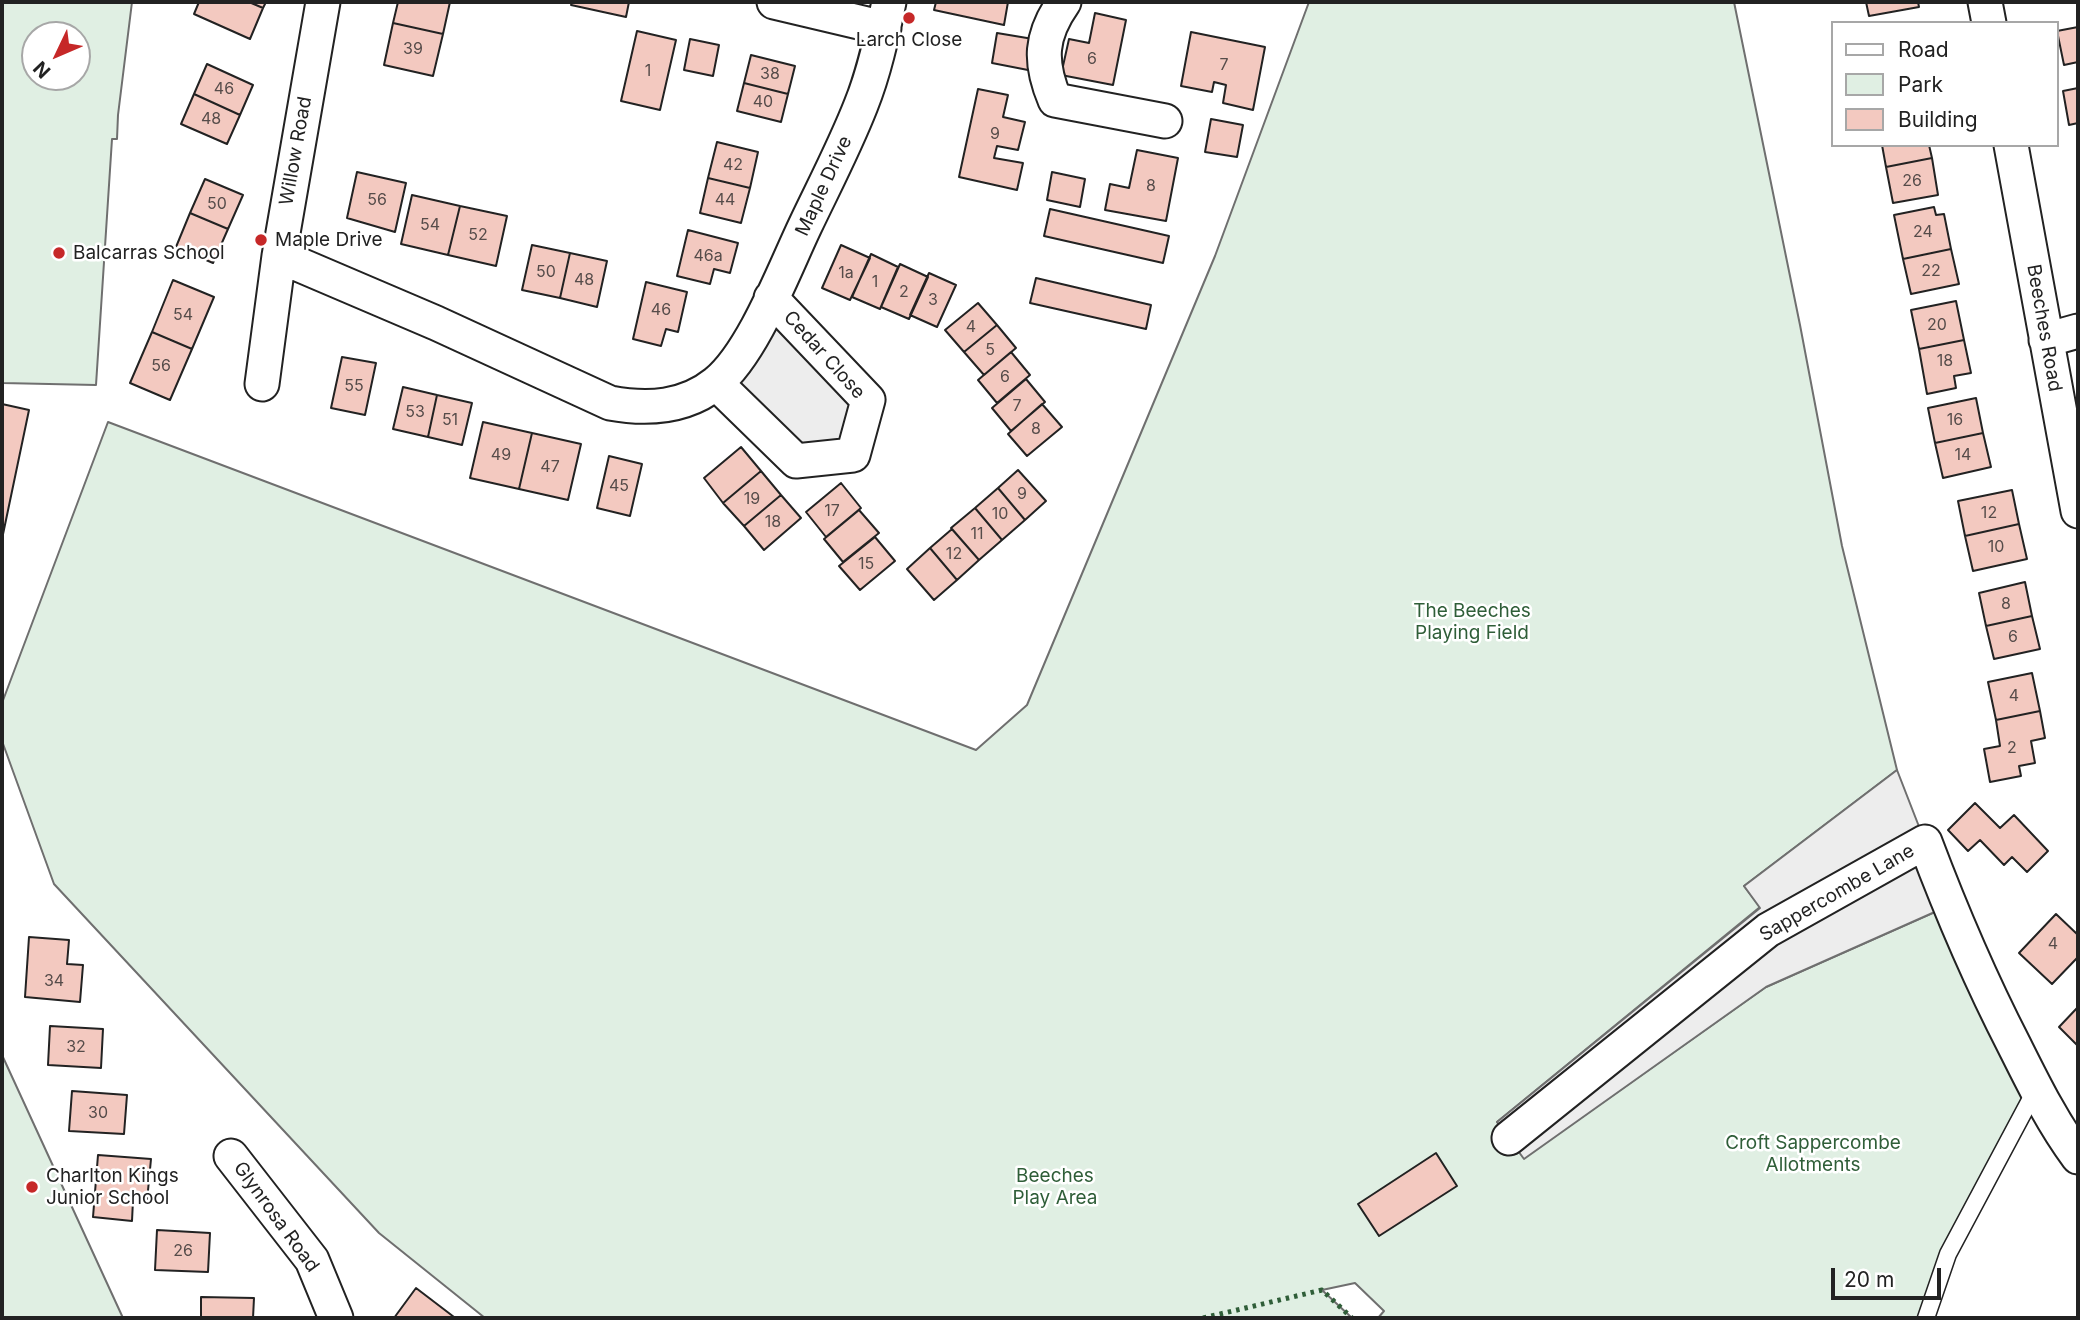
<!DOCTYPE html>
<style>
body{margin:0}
#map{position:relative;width:2080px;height:1320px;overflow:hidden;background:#fff;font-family:Inter,sans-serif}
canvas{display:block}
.frame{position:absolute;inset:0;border:4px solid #222;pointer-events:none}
.legend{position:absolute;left:1831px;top:21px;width:228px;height:126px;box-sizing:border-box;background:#fff;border:2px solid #a7a7a7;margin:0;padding:9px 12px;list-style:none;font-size:21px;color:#222}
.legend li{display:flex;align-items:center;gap:14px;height:35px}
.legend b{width:35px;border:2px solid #a7a7a7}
.north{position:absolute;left:21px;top:21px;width:70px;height:70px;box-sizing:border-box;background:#fff;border:2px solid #a7a7a7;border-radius:50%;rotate:226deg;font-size:19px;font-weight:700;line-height:28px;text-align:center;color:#222}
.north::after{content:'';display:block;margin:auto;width:24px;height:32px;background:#c62828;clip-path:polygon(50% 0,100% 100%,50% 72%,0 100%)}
.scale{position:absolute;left:1831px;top:1268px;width:110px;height:32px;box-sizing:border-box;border:4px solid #222;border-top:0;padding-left:9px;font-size:21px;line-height:24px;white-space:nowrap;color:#222;-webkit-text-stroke:5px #fff;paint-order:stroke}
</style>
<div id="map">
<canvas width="2080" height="1320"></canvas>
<div class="frame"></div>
<ul class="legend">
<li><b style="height:9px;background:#fff"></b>Road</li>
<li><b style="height:19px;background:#e0efe3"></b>Park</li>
<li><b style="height:19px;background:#f3c9c0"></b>Building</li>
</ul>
<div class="north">N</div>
<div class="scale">20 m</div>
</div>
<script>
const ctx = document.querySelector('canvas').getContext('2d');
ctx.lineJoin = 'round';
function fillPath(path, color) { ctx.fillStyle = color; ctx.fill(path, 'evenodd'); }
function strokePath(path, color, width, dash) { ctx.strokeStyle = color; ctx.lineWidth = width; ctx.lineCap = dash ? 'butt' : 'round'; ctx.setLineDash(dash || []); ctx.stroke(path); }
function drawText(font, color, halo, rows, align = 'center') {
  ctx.font = font + ' Inter,sans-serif'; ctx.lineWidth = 5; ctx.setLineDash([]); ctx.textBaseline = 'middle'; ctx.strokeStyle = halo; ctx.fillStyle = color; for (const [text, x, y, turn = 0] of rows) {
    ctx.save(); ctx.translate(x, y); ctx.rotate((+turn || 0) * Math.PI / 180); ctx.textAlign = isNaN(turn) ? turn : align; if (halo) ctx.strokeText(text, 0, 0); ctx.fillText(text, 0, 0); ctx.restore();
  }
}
const green = new Path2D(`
 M2,2H132L118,115L117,139H112L96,385L2,383ZM77,35V77H35V35Z
 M1309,2H1734L1800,325L1842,546L1897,770L1744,886L1760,907L1497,1122L1524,1158L1766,987L1937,911L2032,1095L1926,1318H1378L1384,1311L1355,1283L1322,1290L1352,1318H485L379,1233L54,884L2,741V703L108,422L976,750L1027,705L1215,256Z
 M2,1055L123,1318H2Z`);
fillPath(green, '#e0efe3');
strokePath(green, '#6f6f6f', 2);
const parking = new Path2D(`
 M771,298L868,400L853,455L796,461L716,383Z
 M1897,770L1925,842L1937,911L1766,987L1524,1159L1497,1122L1760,908L1744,886Z`);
fillPath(parking, '#ededed');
strokePath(parking, '#6f6f6f', 2);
const building = new Path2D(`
 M199,2H249L263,8L250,39L194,14Z
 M249,2H266L263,8Z
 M398,2H450L443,34L393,23Z
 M572,2H629L626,17L571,5Z
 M936,2H1008L1004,25L934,10Z
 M1866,2H1918L1919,7L1869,16Z
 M1095,13L1126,20L1113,85L1061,75L1069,39L1089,43Z
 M393,23L443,34L433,76L384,65Z
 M2078,27V62L2064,65L2057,31Z
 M637,31L676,40L660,110L621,101Z
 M1191,32L1265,47L1253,110L1223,103L1226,85L1214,82L1212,92L1181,86Z
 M997,33L1033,39L1028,70L992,63Z
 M690,39L719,45L713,76L684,70Z
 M751,55L795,66L788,94L744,83Z
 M207,64L253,85L240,115L194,94Z
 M744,83L788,94L781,122L737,111Z
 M2078,88V123L2069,125L2063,91Z
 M978,89L1008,95L1003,117L1025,122L1018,150L997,146L994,158L1023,163L1017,190L959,177Z
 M194,94L240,115L227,144L181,124Z
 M1211,119L1243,125L1237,157L1205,152Z
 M717,142L758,152L750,188L708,178Z
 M1882,145H1929L1932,158L1886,167Z
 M1137,150L1178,158L1166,221L1105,210L1110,184L1129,188Z
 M1932,158L1938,195L1893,203L1886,167Z
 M357,172L406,183L395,232L347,218Z
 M1052,172L1085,179L1080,207L1047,200Z
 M708,178L750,188L741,223L700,213Z
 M205,179L243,195L228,229L190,213Z
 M412,195L460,206L448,255L401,244Z
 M460,206L507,216L496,266L448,255Z
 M1934,207L1936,215L1944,214L1951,249L1903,259L1894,215Z
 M1050,209L1169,236L1163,263L1044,236Z
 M190,213L228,229L213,263L176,247Z
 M688,230L738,243L730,273L714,269L710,284L677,276Z
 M532,245L570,253L560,298L522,290Z
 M841,245L870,258L850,300L822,288Z
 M1951,249L1959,284L1911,294L1903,259Z
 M570,253L607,261L597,307L560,298Z
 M871,254L898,267L880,309L852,297Z
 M900,264L928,277L909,319L881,307Z
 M929,273L956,285L937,327L910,315Z
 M1036,278L1151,305L1146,329L1030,303Z
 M173,280L214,297L192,349L152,332Z
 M646,282L687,292L678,332L666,329L661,346L633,339Z
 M1956,301L1964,340L1919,349L1911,310Z
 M978,303L997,325L964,352L945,330Z
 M997,325L1016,348L984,375L964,352Z
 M152,332L192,349L170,400L130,383Z
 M1964,340L1971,373L1954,376L1956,388L1927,394L1919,349Z
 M1011,352L1030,375L997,403L978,380Z
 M342,357L376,363L365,415L331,408Z
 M1026,379L1045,402L1011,431L992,408Z
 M403,387L437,395L428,437L393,429Z
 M437,395L472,403L462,445L428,437Z
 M1976,398L1983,433L1935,443L1928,408Z
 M2,404L29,410L2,539Z
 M1042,404L1062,427L1027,456L1008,434Z
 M483,422L532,433L519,489L470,478Z
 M532,433L581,444L568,500L519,489Z
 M1983,433L1991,467L1943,478L1935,443Z
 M741,447L761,471L723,503L704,478Z
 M609,456L642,464L630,516L597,508Z
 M1018,470L1046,501L1025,520L998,488Z
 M761,471L781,495L744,526L723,503Z
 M841,483L861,508L826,537L806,512Z
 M998,488L1025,520L1002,540L975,508Z
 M2012,490L2019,524L1965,536L1958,501Z
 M781,495L801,518L764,550L744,526Z
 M975,508L1002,540L979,560L951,528Z
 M859,510L879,533L843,562L824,539Z
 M2019,524L2027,559L1973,571L1965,536Z
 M952,529L979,560L957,580L930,548Z
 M875,537L895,561L860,590L839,566Z
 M930,548L957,580L934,600L907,569Z
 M2025,582L2032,616L1986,626L1979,593Z
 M2032,616L2040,649L1994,659L1986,626Z
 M2032,673L2040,711L1996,720L1988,682Z
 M2040,711L2045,738L2031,741L2035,763L2019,766L2021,776L1990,782L1984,749L2000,746L1996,720Z
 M1975,803L2000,828L2014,815L2048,851L2027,872L2012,857L2004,865L1980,840L1968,851L1948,830Z
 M2056,914L2078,935V957L2052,984L2019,953Z
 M29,937L69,940L67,964L83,965L80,1002L25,997Z
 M2078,1007V1046L2059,1027Z
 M50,1026L103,1029L101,1068L48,1065Z
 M72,1091L127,1095L124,1134L69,1131Z
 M1436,1153L1457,1186L1379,1236L1358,1204Z
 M98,1155L151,1159L147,1201L133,1200L132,1221L93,1217Z
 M157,1230L210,1233L208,1272L155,1270Z
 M416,1288L454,1317L453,1318H394Z
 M201,1297L254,1298L253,1318H201Z`);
fillPath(building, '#f3c9c0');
strokePath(building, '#222', 2);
const service = new Path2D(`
 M1926,1318L1948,1254L2036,1089`);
const minor = new Path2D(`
 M774,2L884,28
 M1064,2C1040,36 1039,62 1055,100L1165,121
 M1985,2L1989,23
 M2011,145L2078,511
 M279,256L436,323L610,403C648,410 685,408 716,383C753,353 784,270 805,226C824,186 845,146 861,105C874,73 882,36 889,2
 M2046,340L2078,331
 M716,383L796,461L853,455L868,400L771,298
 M262,384L279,256L323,2
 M1509,1138L1768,930L1925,842C1951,911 1980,979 2014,1045C2033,1083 2052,1122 2078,1157
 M231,1156L312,1260L336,1318`);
strokePath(service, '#222', 19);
strokePath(minor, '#222', 37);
strokePath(service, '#fff', 16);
strokePath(minor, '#fff', 33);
strokePath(new Path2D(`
 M1203,1318L1322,1290L1352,1318`), '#2f5e38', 5, [3.5, 5]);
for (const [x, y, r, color] of [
 [909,18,7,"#c62828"],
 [261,240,7,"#c62828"],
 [59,253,7,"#c62828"],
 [32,1187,7,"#c62828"]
]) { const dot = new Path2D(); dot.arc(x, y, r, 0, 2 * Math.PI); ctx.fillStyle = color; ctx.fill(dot); strokePath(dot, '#fff', 2.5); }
drawText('16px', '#564c4a', null, [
 ["39",413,49],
 ["6",1092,59],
 ["7",1224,65],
 ["1",648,71],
 ["38",770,74],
 ["46",224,89],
 ["40",763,102],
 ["48",211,119],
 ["9",995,134],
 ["42",733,165],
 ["26",1912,181],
 ["8",1151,186],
 ["56",377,200],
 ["44",725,200],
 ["50",217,204],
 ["54",430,225],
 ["24",1923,232],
 ["52",478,235],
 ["46a",708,256],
 ["22",1931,271],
 ["50",546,272],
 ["1a",846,273],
 ["48",584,280],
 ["1",875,282],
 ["2",904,292],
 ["3",933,300],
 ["46",661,310],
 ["54",183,315],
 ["20",1937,325],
 ["4",971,327],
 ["5",990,350],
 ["18",1945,361],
 ["56",161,366],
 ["6",1005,377],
 ["55",354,386],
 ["7",1017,406],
 ["53",415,412],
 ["51",450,420],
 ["16",1955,420],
 ["8",1036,429],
 ["49",501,455],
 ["14",1963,455],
 ["47",550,467],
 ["45",619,486],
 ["9",1022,494],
 ["19",752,499],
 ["17",832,511],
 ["12",1989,513],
 ["10",1000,514],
 ["18",773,522],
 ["11",977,534],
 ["10",1996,547],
 ["12",954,554],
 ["15",866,564],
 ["8",2006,604],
 ["6",2013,637],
 ["4",2014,696],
 ["2",2012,748],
 ["4",2053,944],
 ["34",54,981],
 ["32",76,1047],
 ["30",98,1113],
 ["26",183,1251]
]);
drawText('19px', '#222', '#fff', [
 ["Larch Close",909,40,"center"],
 ["Maple Drive",275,240],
 ["Balcarras School",73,253],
 ["Charlton Kings",46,1176],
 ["Junior School",46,1198]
], 'left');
drawText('19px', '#222', '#fff', [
 ["Willow Road",296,151,-80],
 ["Maple Drive",824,186,-65],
 ["Beeches Road",2044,328,80],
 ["Cedar Close",824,355,48],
 ["Sappercombe Lane",1837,893,-30],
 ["Glynrosa Road",276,1217,54]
]);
drawText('19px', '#2f5e38', '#fff', [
 ["The Beeches",1472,611],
 ["Playing Field",1472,633],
 ["Croft Sappercombe",1813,1143],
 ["Allotments",1813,1165],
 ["Beeches",1055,1176],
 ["Play Area",1055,1198]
]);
</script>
